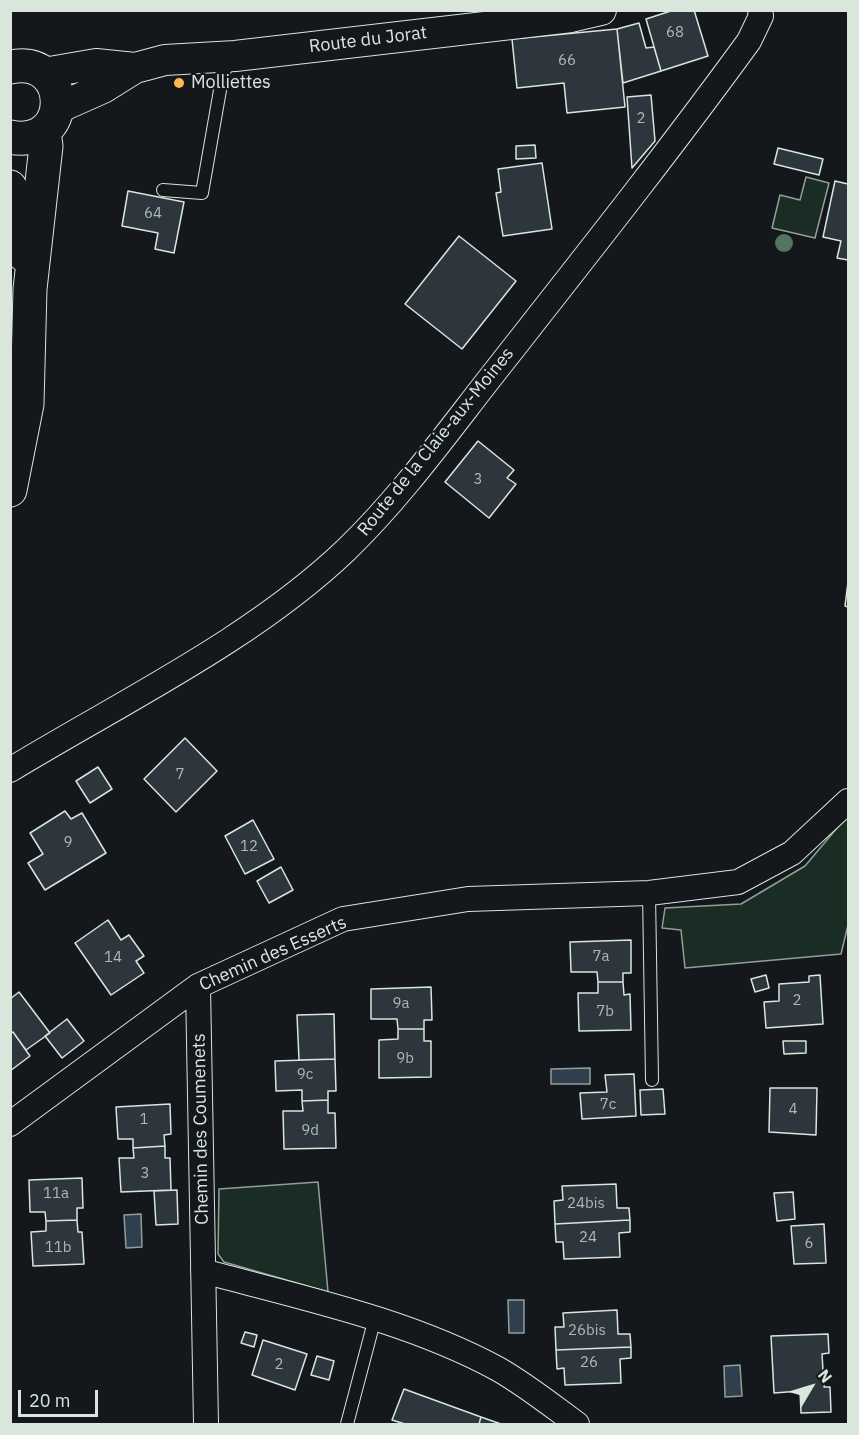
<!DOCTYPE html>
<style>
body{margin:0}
#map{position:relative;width:859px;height:1435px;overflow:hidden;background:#14181c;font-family:"IBM Plex Sans",sans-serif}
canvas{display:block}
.frame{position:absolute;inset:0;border:12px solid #d8e6dc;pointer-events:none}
.north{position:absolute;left:781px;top:1357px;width:60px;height:60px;-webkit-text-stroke:4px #14181c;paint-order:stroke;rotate:52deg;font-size:16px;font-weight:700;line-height:24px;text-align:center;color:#d8e6dc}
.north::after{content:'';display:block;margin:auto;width:21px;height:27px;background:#d8e6dc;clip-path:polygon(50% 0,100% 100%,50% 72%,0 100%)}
.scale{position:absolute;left:18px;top:1390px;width:80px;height:27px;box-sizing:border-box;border:3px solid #d8e6dc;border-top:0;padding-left:8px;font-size:18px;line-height:21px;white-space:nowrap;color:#d8e6dc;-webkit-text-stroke:4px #14181c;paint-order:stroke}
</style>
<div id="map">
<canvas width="859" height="1435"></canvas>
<div class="frame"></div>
<div class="north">N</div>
<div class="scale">20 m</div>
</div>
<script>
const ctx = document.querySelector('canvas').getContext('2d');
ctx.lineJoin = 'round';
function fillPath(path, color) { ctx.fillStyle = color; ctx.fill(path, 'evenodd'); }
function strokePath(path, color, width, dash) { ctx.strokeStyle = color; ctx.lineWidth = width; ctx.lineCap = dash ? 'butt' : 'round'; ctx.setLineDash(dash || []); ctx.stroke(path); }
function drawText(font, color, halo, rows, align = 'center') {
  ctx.font = font + ' "IBM Plex Sans",sans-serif'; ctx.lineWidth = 4.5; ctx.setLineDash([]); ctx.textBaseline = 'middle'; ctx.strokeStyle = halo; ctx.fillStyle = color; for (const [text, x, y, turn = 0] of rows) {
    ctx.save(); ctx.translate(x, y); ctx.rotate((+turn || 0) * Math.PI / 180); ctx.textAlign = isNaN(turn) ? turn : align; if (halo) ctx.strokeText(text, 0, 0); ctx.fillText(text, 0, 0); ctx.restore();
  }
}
const green = new Path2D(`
 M806,177L829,183L815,238L772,228L780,195L800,200Z
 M848,815V925L841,954L685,968L681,930L662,928L665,908L741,904L805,866Z
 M318,1182L328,1292L224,1262L218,1254L219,1189Z`);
fillPath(green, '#1a2d24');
strokePath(green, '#939e99', 1.5);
const water = new Path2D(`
 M590,1068V1084H551V1069Z
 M141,1214L142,1247L126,1248L124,1215Z
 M508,1300H524V1333H509Z
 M740,1365L742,1396L725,1397L724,1366Z`);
fillPath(water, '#2f3f4d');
strokePath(water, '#939e99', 1.5);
const building = new Path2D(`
 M674,10H694L708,56L661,71L646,19Z
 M639,23L646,48L654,47L661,71L623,83L617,29Z
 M617,29L625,107L567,113L564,83L517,88L512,39Z
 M651,95L655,141L632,168L627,97Z
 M535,145L536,158L516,159V146Z
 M778,148L823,159L819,175L774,164Z
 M542,163L552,229L503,236L496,193L501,192L498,169Z
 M835,181L848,184V260L837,258L841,241L823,237Z
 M128,191L184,202L174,253L155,249L158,233L122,226Z
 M459,236L516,281L462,349L405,304Z
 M478,441L514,470L507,478L516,484L489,518L445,482Z
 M848,582V607L845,606Z
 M185,738L217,771L176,812L144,779Z
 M98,767L112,789L90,803L76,781Z
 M65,811L71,819L82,813L106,853L45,890L28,863L43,854L30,833Z
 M253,820L274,859L245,874L225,836Z
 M281,867L293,890L269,903L257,881Z
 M108,920L121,940L129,935L144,956L136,961L144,973L111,995L75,943Z
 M631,940V973H623V982H598L597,972H571L570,942Z
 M766,975L769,988L755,992L751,979Z
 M820,975L823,1024L766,1028L764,1002L779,1001V984L809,982V976Z
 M598,982H623L624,995L630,994L631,1030L579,1031L578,993H598Z
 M431,987L432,1020H424V1029H398L397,1019H371V989Z
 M19,992L50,1033L26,1050L13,1032L10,1033V999Z
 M334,1014L335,1059L299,1060L297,1015Z
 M67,1019L84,1041L62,1058L45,1036Z
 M398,1029H424V1041H431V1077L379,1078V1040L398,1039Z
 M13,1032L30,1056L10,1071V1033Z
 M783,1041H806V1053L784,1054Z
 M335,1059L336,1091H328V1100L302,1101V1090L276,1091L275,1061Z
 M634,1074L636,1116L582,1119L580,1093L607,1092L605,1075Z
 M770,1088H817L816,1135L769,1132Z
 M663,1089L665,1114L641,1115L640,1090Z
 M328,1100V1113H335L336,1148L284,1149L283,1111H303L302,1101Z
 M170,1104L171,1134L164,1135L165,1146L133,1148V1139H118L116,1107Z
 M165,1146V1158H170L171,1190L121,1192L119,1158H134L133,1148Z
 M82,1178L83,1208H77V1220L46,1221L45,1212H30L29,1180Z
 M616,1184L617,1208H629L630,1220L555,1224L554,1201L563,1200L562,1186Z
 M177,1190L178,1224L156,1225L154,1191Z
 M793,1192L795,1219L777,1221L774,1193Z
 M77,1220L78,1232H82L84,1264L33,1266L31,1232L46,1231V1221Z
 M630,1220V1232L619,1233L620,1257L564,1259L563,1242H556L555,1224Z
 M824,1224L826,1263L794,1264L791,1226Z
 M617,1310L618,1334H630L631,1347L556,1350L555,1327H564L563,1313Z
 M245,1332L257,1335L254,1347L241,1343Z
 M828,1334L829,1353L822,1354L824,1387H830L831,1412L801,1413L800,1391L774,1393L771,1336Z
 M263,1340L307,1354L295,1390L252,1375Z
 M631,1347V1358L620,1359L621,1383L565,1385L564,1368L557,1369L556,1350Z
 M317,1356L334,1361L329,1380L311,1375Z
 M404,1389L481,1417L479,1424H405L392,1420Z
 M481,1417L501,1424H479Z`);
fillPath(building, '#2c363c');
strokePath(building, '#d8e6dc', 1.5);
const service = new Path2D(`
 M163,190L202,193L223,73L232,59
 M649,893L652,1080
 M347,1424L375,1318`);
const minor = new Path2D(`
 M10,770C120,703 253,639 346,550C404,494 451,427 501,364C585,257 669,151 749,41L761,16L760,10
 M198,986L206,1424
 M10,1124L198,986L343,919L468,899L649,893L738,882L792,853L848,801
 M203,1271C302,1298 408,1320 498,1369C526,1385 551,1405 577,1424`);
const tertiary = new Path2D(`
 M44,73L96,64L135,68
 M58,108L103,88L135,68L165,60L235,56L571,17L601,10`);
const secondary = new Path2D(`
 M10,67C73,54 73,150 10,137
 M10,187L24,255
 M10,490L27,404L30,289L46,146L44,132`);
strokePath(service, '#d8e6dc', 14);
strokePath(minor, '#d8e6dc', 26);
strokePath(tertiary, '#d8e6dc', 32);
strokePath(secondary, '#d8e6dc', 35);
strokePath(service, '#14181c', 12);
strokePath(minor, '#14181c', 24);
strokePath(tertiary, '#14181c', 30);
strokePath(secondary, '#14181c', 33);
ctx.fillStyle = '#55745f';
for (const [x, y] of [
 [784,243]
]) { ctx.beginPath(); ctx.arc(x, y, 9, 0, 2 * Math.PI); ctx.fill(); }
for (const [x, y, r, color] of [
 [179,83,6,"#ffb74d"]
]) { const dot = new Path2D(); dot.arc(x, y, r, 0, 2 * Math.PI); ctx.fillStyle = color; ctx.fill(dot); strokePath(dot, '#14181c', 2); }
drawText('15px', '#adbab4', null, [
 ["68",675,33],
 ["66",567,61],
 ["2",641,119],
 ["64",153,214],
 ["3",478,480],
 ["7",180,775],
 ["9",68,843],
 ["12",249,847],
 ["7a",601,957],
 ["14",113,958],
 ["2",797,1001],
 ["9a",401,1004],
 ["7b",605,1012],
 ["9b",405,1059],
 ["9c",305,1075],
 ["7c",608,1105],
 ["4",793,1110],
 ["1",144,1120],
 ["9d",310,1131],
 ["3",145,1174],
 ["11a",56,1194],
 ["24bis",586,1204],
 ["24",588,1238],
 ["6",809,1244],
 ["11b",58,1248],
 ["26bis",587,1331],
 ["26",589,1363],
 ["2",279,1365]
]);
drawText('18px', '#d8e6dc', '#14181c', [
 ["Route du Jorat",368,40,-7],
 ["Route de la Claie-aux-Moines",436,442,-51],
 ["Chemin des Esserts",273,954,-24],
 ["Chemin des Coumenets",201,1129,-91]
]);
drawText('18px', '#d8e6dc', '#14181c', [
 ["Molliettes",191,83]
], 'left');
</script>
